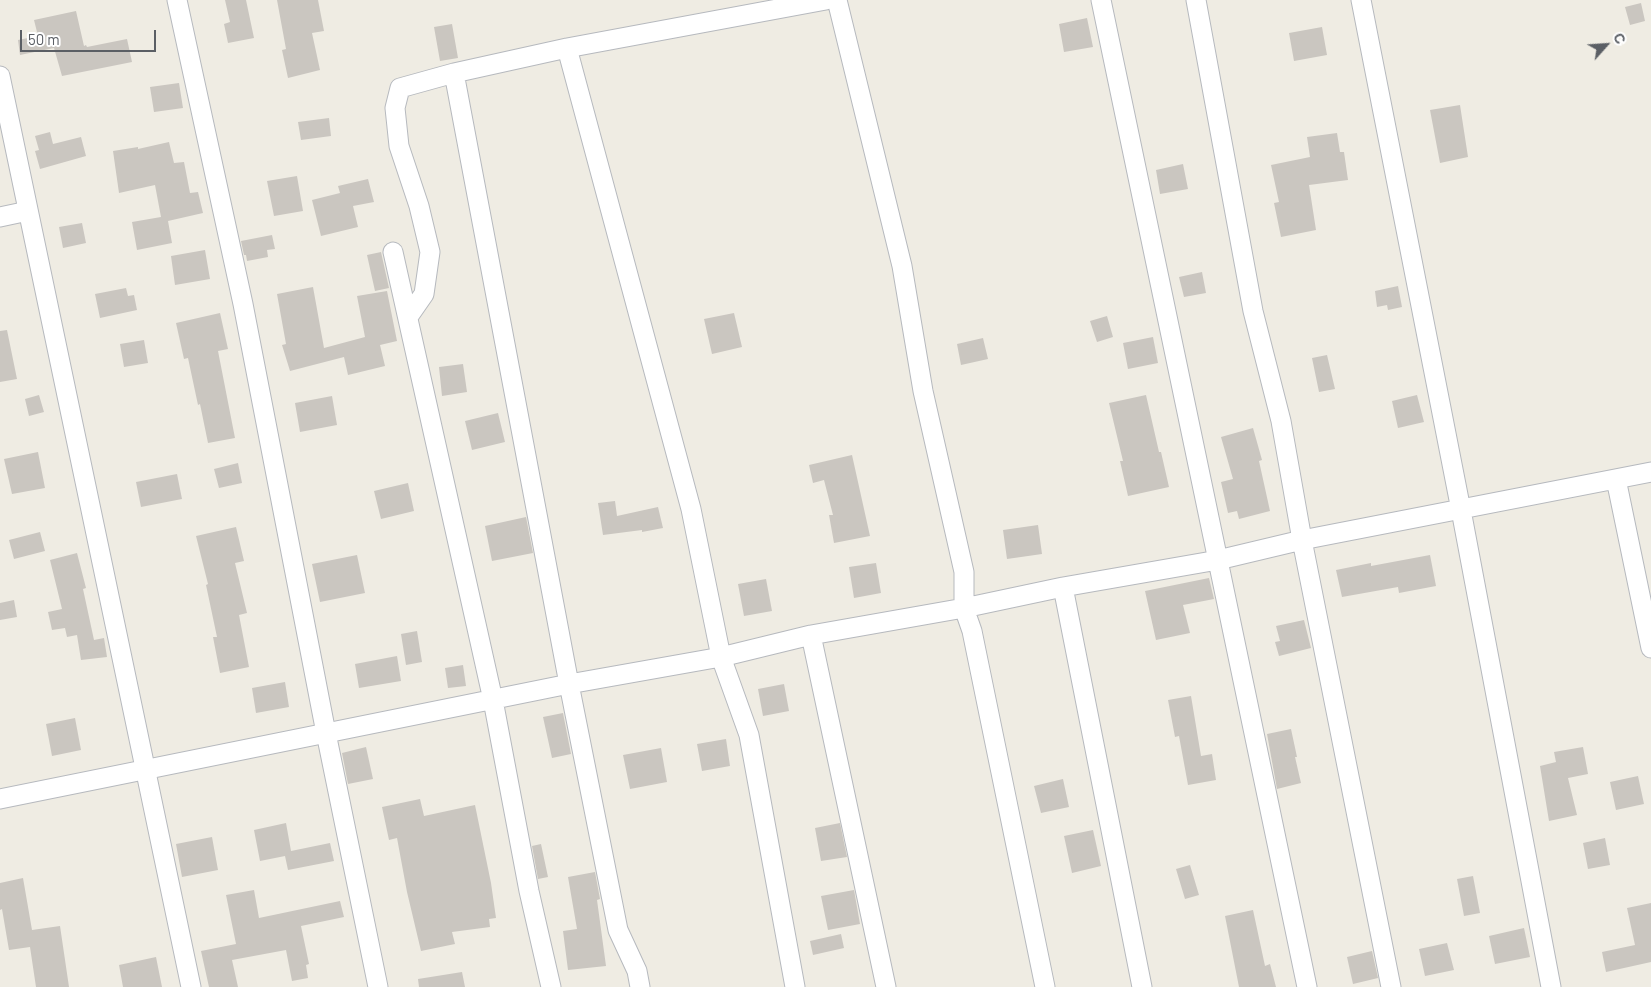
<!DOCTYPE html>
<meta charset="utf-8">
<style>
body{margin:0}
#map{position:relative;width:1651px;height:987px;overflow:hidden;background:#efece3;font-family:Barlow,sans-serif}
canvas{display:block}
.north{position:absolute;left:1581px;top:20px;width:50px;height:50px;-webkit-text-stroke:4px #fff;paint-order:stroke;rotate:64deg;font-size:14px;font-weight:700;line-height:20px;text-align:center;color:#5b5f65}
.north::after{content:'';display:block;margin:auto;width:18px;height:22px;background:#5b5f65;clip-path:polygon(50% 0,100% 100%,50% 72%,0 100%)}
.scale{position:absolute;left:20px;top:30px;width:136px;height:22px;box-sizing:border-box;border:2px solid #5b5f65;border-top:0;padding-left:6px;font-size:15px;line-height:18px;white-space:nowrap;color:#5b5f65;-webkit-text-stroke:4px #fff;paint-order:stroke}
</style>
<div id="map">
<canvas width="1651" height="987"></canvas>
<div class="north">С</div>
<div class="scale">50 m</div>
</div>
<script>
const ctx = document.querySelector('canvas').getContext('2d');
ctx.lineJoin = 'round';
function fillPath(path, color) { ctx.fillStyle = color; ctx.fill(path, 'evenodd'); }
function strokePath(path, color, width, dash) { ctx.strokeStyle = color; ctx.lineWidth = width; ctx.lineCap = dash ? 'butt' : 'round'; ctx.setLineDash(dash || []); ctx.stroke(path); }
fillPath(new Path2D(`
 M225,0H246L254,38L228,43L224,24L230,22Z
 M277,0H318L324,31L312,33L320,70L288,78L282,50L286,49Z
 M1641,3L1645,21L1630,25L1625,7Z
 M76,11L84,46L86,45L87,47L127,39L132,62L62,76L54,48L20,55L18,40L38,36L34,20Z
 M1087,18L1093,47L1064,52L1059,24Z
 M452,24L458,58L440,61L434,27Z
 M1322,27L1327,55L1294,61L1289,33Z
 M179,83L183,108L154,112L150,87Z
 M1460,105L1468,157L1440,163L1430,110Z
 M329,118L331,136L301,140L298,122Z
 M50,132L53,144L81,137L86,156L40,169L35,151L39,150L35,136Z
 M1337,133L1340,152H1344L1348,180L1309,185L1316,230L1281,237L1274,203L1279,202L1271,165L1310,157L1307,137Z
 M169,142L174,163L184,162L190,193L198,192L203,213L168,221L172,243L137,250L132,222L161,217L155,185L119,193L113,151L138,147V149Z
 M1183,164L1188,189L1160,194L1156,170Z
 M297,176L303,211L274,216L267,181Z
 M368,179L374,202L353,206L358,227L321,236L312,200L340,193L338,186Z
 M82,223L86,243L63,248L59,227Z
 M272,235L275,249L267,250L268,257L247,261L246,255H244L241,241Z
 M205,250L210,279L175,285L171,256Z
 M381,252L389,288L375,291L367,255Z
 M1202,272L1206,293L1184,297L1179,277Z
 M1398,286L1402,307L1388,310L1387,305L1377,307L1375,291Z
 M313,287L324,348L365,337L357,296L387,291L397,341L380,345L385,366L348,375L344,357L290,371L282,345L286,344L277,294Z
 M126,288L128,296L134,295L137,310L100,318L95,294Z
 M220,313L228,349L218,351L235,438L208,443L200,404L198,405L188,358L184,359L176,323Z
 M734,313L742,347L712,354L704,319Z
 M1107,316L1113,337L1097,342L1090,321Z
 M7,330L17,379L0,382V331Z
 M1153,337L1158,363L1128,369L1123,343Z
 M983,338L988,359L961,365L957,344Z
 M144,340L148,363L124,367L120,344Z
 M1327,355L1335,389L1319,392L1312,358Z
 M463,364L467,392L442,396L439,367Z
 M39,395L44,412L29,416L25,399Z
 M1146,395L1159,452H1161L1169,487L1128,496L1120,461H1123L1109,403Z
 M1417,395L1424,422L1398,428L1392,401Z
 M332,396L337,425L300,432L295,403Z
 M498,413L505,442L472,450L465,421Z
 M1253,428L1262,460L1259,461L1270,511L1239,519L1237,511L1228,513L1221,482L1233,479L1221,437Z
 M38,452L45,488L12,494L4,459Z
 M852,455L870,536L834,543L829,515H833L824,480L813,483L809,465Z
 M238,463L242,483L219,488L214,469Z
 M177,474L182,499L141,507L136,482Z
 M408,483L414,511L381,519L374,491Z
 M615,501L617,516L658,507L663,528L642,532V530L603,535L598,503Z
 M526,517L533,553L492,561L485,526Z
 M1038,525L1042,554L1007,559L1003,530Z
 M236,527L244,561L235,563L247,613L239,615L249,667L220,673L213,637H217L206,585L208,584L196,536Z
 M40,532L45,551L14,559L9,540Z
 M77,553L86,588L83,589L94,640L104,638L107,657L81,660L77,635L67,637L65,628L52,630L48,612L62,609L50,560Z
 M357,555L365,593L320,602L312,564Z
 M1430,555L1436,586L1399,593L1398,587L1342,597L1336,570L1371,563V566Z
 M876,563L881,593L854,598L849,567Z
 M1209,578L1214,599L1183,605L1190,633L1156,640L1145,591Z
 M766,579L772,611L744,616L738,584Z
 M14,600L17,617L0,620V603Z
 M1304,620L1311,648L1279,656L1275,642L1280,641L1276,626Z
 M417,631L422,662L406,665L401,634Z
 M397,656L401,681L359,688L355,664Z
 M463,665L466,686L448,688L445,668Z
 M285,682L289,707L256,713L252,688Z
 M784,684L789,711L763,716L758,689Z
 M1191,696L1201,756L1212,754L1216,780L1188,785L1179,736L1175,737L1168,700Z
 M563,713L571,754L552,758L543,717Z
 M75,718L81,750L52,756L46,724Z
 M1291,729L1297,757H1295L1301,783L1277,789L1267,734Z
 M726,739L730,766L702,771L697,744Z
 M366,747L373,779L348,784L342,753Z
 M1583,747L1588,774L1568,778L1577,815L1549,821L1540,766L1556,762L1554,752Z
 M661,748L667,782L630,789L623,755Z
 M1638,776L1644,804L1616,810L1610,782Z
 M1063,779L1069,807L1041,813L1034,786Z
 M420,799L424,816L475,805L491,883L496,918L489,919L490,927L452,932L455,944L421,951L407,892L397,838L389,840L382,807Z
 M286,823L291,851L330,843L334,861L288,870L285,856L260,861L254,830Z
 M840,823L847,857L821,861L815,828Z
 M1093,830L1101,866L1072,873L1064,836Z
 M212,837L218,870L182,877L176,844Z
 M1605,838L1610,865L1588,869L1583,843Z
 M541,844L548,877L538,879L532,846Z
 M1190,865L1199,895L1185,899L1176,869Z
 M595,872L600,899L597,900L606,966L568,970L563,931L577,929L568,877Z
 M1473,876L1480,913L1464,916L1457,879Z
 M23,878L32,930L60,926L69,987H36L30,947L9,950L2,909L0,910V883Z
 M254,890L259,918L340,901L344,917L301,926L309,964L306,965L308,978L292,981L286,950L232,960L238,987H209L201,951L236,944L226,895Z
 M854,890L860,924L828,930L821,896Z
 M1651,903V962L1606,972L1602,952L1635,945L1627,908Z
 M1253,910L1265,966L1270,964L1276,987H1239L1225,916Z
 M1524,928L1530,957L1495,964L1489,936Z
 M841,934L844,948L813,955L810,941Z
 M1447,943L1454,970L1425,976L1419,949Z
 M1372,951L1378,978L1353,984L1347,957Z
 M156,957L162,987H123L119,965Z
 M462,972L465,987H419L418,979Z`), '#cac6c0');
const minor = new Path2D(`
 M177,0L243,304L326,733L378,987
 M837,0L902,266L923,391L964,572V608L972,631L1045,987
 M1101,0L1307,987
 M1196,0L1253,311L1281,421L1302,540L1391,987
 M1361,0L1461,510L1551,987
 M567,48L691,509L721,657L749,735L795,987
 M0,76L191,987
 M0,217L28,211
 M393,252L493,700L529,891L551,987
 M408,317L424,294L430,252L419,206L399,146L395,108L400,88L454,73
 M1616,479L1651,648
 M1063,587L1142,987
 M811,635L886,987
 M0,799L569,684L721,657L811,635L964,608L1063,587L1218,560L1302,540L1651,472
 M640,987L637,971L618,930L569,684L454,73L567,48L826,0`);
strokePath(minor, '#b6b9be', 21);
strokePath(minor, '#fff', 19);
</script>
